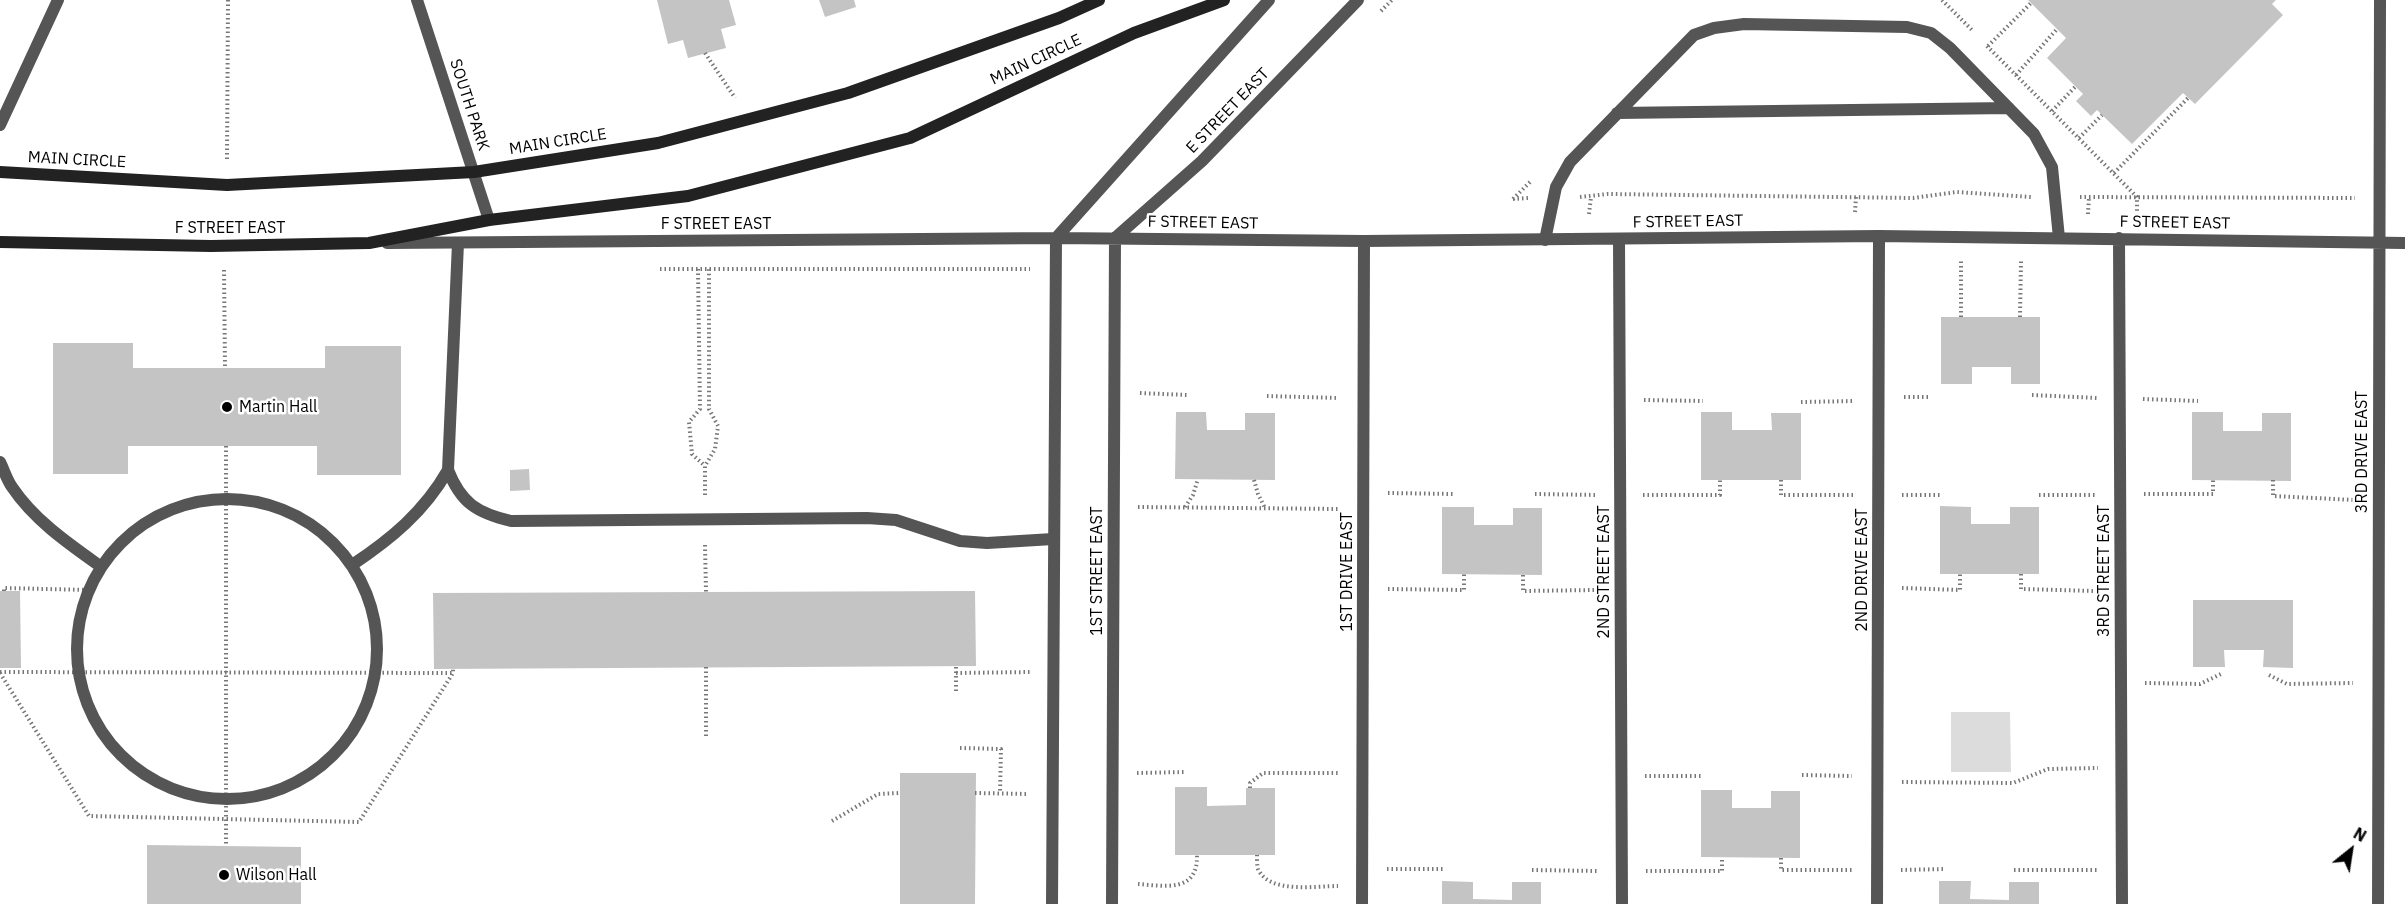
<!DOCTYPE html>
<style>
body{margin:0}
#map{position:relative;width:2405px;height:904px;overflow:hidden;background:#fff;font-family:"IBM Plex Sans",sans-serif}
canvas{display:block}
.north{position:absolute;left:2321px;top:820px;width:60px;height:60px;-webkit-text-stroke:4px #fff;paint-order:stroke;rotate:30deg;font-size:16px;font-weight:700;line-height:24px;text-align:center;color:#000}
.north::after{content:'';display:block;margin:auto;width:21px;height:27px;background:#000;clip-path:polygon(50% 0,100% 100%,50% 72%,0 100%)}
</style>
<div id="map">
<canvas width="2405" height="904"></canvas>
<div class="north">N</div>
</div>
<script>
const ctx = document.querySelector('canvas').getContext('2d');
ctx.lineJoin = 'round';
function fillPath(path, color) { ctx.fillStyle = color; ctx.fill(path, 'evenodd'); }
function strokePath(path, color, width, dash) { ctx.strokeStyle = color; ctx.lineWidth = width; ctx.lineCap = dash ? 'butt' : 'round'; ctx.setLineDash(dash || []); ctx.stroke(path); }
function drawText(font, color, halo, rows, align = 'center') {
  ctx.font = font + ' "IBM Plex Sans",sans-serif'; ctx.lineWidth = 5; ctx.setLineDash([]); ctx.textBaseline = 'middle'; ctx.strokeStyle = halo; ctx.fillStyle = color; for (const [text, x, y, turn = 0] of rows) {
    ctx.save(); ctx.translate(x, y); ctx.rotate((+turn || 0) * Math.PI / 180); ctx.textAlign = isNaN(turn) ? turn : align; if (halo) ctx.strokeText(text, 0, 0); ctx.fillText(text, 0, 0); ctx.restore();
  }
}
fillPath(new Path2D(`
 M1951,712H2010L2011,772H1951Z`), '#dcdcdc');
fillPath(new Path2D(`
 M657,0H729L736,25L721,29L726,48L688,58L683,40L668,44Z
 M819,0H854L856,7L825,17Z
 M2028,0H2276L2272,4L2283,15L2195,104L2183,93L2132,144L2097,110L2091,116L2076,101L2083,94L2047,58L2066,38Z
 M1941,317H2040V384H2011V367H1972V384H1941Z
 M53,343H133V368H325V346H401V475H317V446H128V474H53Z
 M1176,412H1206L1207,430H1245V413H1275V480L1175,479Z
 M1701,412H1732V430H1772L1771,413H1801V480H1701Z
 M2192,412H2223V431H2262V413H2291V481L2192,480Z
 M529,469L530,490L510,491V470Z
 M1940,506L1971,507V524H2010V507H2039V574H1940Z
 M1442,507H1474V525H1513V508H1542V575L1442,574Z
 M0,591H20L21,668H0Z
 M975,591L976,666L434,669L433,593Z
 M2193,600H2293V668L2263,667L2264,650H2224L2225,667H2193Z
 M900,773H976L975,904H900Z
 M1175,787H1207V806L1246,805V788H1275V855H1175Z
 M1701,790H1732V808H1771V791H1800V858L1701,857Z
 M147,845L301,847V904H147Z
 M1442,881L1473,882V899L1512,900V882H1541V904H1442Z
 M1939,881H1971L1970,899L2009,900V882H2039V904H1939Z`), '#c4c4c4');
strokePath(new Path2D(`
 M1942,0L1972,30
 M1381,11L1392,0
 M1987,46L2137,197V214
 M1988,46L2031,3
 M705,53L735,98
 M2016,75L2057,29
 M2052,111L2075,87
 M2079,138L2102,115
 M227,159L228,0
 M2114,173L2188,98
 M1580,197L1608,194L1913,198L1957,192L2031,197
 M2080,197L2355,198
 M1513,199L1528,198
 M1513,199L1531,181
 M1855,212L1856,197
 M1589,214L1591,197
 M2088,214L2089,197
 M660,269H1030
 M698,269L700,409L689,422L692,454L705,466
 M224,270L225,368
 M1961,317V261
 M2020,317L2021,261
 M1140,393L1187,395
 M2032,395L2097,398
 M1267,396L1339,398
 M1904,397H1930
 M2143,399L2198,401
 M1644,400L1703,401
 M1801,402L1854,401
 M226,446V846
 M1254,480L1258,494L1265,508
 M1781,480V495H1853
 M2273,480V496L2355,500
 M1388,493L1453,494
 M1535,494L1597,495
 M2144,494H2213V480
 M705,495V466L715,449L718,426L709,409V269
 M1643,495H1720V480
 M1902,495H1942
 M2039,495H2095
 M1138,507L1338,509
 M1185,507L1193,495L1198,479
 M705,545L706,592
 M2021,574V589L2095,591
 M1523,575V591L1596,590
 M1902,588L1960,590V574
 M1388,589L1464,590V574
 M4,591V588L89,590
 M706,667V739
 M0,672L452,673
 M0,673L89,816L359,822L453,673V669
 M956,673L1030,672
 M2269,675L2287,684L2353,683
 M2145,683L2200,684L2223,673
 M956,691V666
 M960,748L1001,749L1000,793
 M1137,773L1185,772
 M1802,775L1852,776
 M1645,776H1702
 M1902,782L2013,783L2048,769L2098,768
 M1250,788V783L1263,773H1339
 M975,793L1028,794
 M832,821L878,794L900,793
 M1257,855C1257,859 1257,866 1258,869C1269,894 1316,886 1338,886
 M1781,858V870H1852
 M1387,869H1444
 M1532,870L1597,871
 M1901,870L1946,869
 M2014,870H2098
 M1646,871H1722V857
 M1138,884C1165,886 1198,893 1197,855`), '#777', 4, [1.5, 3]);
strokePath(new Path2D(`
 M1617,113L2009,108
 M1545,240L1556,187L1570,162L1694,35L1714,28L1744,24L1907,27L1931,33L1950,48L2034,134L2052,167L2059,238
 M458,243L448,470C461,503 477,513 511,521L867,518L896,520L960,541L987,543L1053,539
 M0,462C4,470 7,480 12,487C34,520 69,544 100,566
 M77 649a150 150 0 1 1 300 0a150 150 0 1 1-300 0Z
 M352,565C391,539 424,512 448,470`), '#555', 12);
strokePath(new Path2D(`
 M417,0L489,220
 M0,125L58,0
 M2119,238L2122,904
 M1619,239L1622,904
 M387,243L1056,238L1364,241L1879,236L2405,243
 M1052,904L1056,238L1269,0
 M1112,904L1115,238L1202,161L1358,0
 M1362,904L1364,241
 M1877,904L1879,236
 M2378,904L2380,0`), '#555', 12);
strokePath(new Path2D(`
 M0,172L227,185L474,172L658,143L848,93L1059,18L1099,0
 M0,242L211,246L369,243L489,220L688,196L910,138L1134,33L1224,0`), '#222', 12);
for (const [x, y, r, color] of [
 [227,407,6,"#000"],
 [224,875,6,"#000"]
]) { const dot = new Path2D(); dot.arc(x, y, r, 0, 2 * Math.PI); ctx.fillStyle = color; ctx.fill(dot); strokePath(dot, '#fff', 2); }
drawText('16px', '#000', '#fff', [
 ["MAIN CIRCLE",1036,60,-25],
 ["SOUTH PARK",469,105,72],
 ["E STREET EAST",1228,111,-46],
 ["MAIN CIRCLE",558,142,-9],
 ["MAIN CIRCLE",77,160,3],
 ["F STREET EAST",1688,222,-1],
 ["F STREET EAST",1203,223,1],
 ["F STREET EAST",2175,223,1],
 ["F STREET EAST",716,224],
 ["F STREET EAST",230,228],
 ["3RD DRIVE EAST",2362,452,-90],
 ["2ND DRIVE EAST",1862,570,-90],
 ["1ST STREET EAST",1097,571,-90],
 ["3RD STREET EAST",2104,571,-90],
 ["1ST DRIVE EAST",1347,572,-90],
 ["2ND STREET EAST",1604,572,-90]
]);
drawText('16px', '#000', '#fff', [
 ["Martin Hall",239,407],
 ["Wilson Hall",236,875]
], 'left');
</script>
